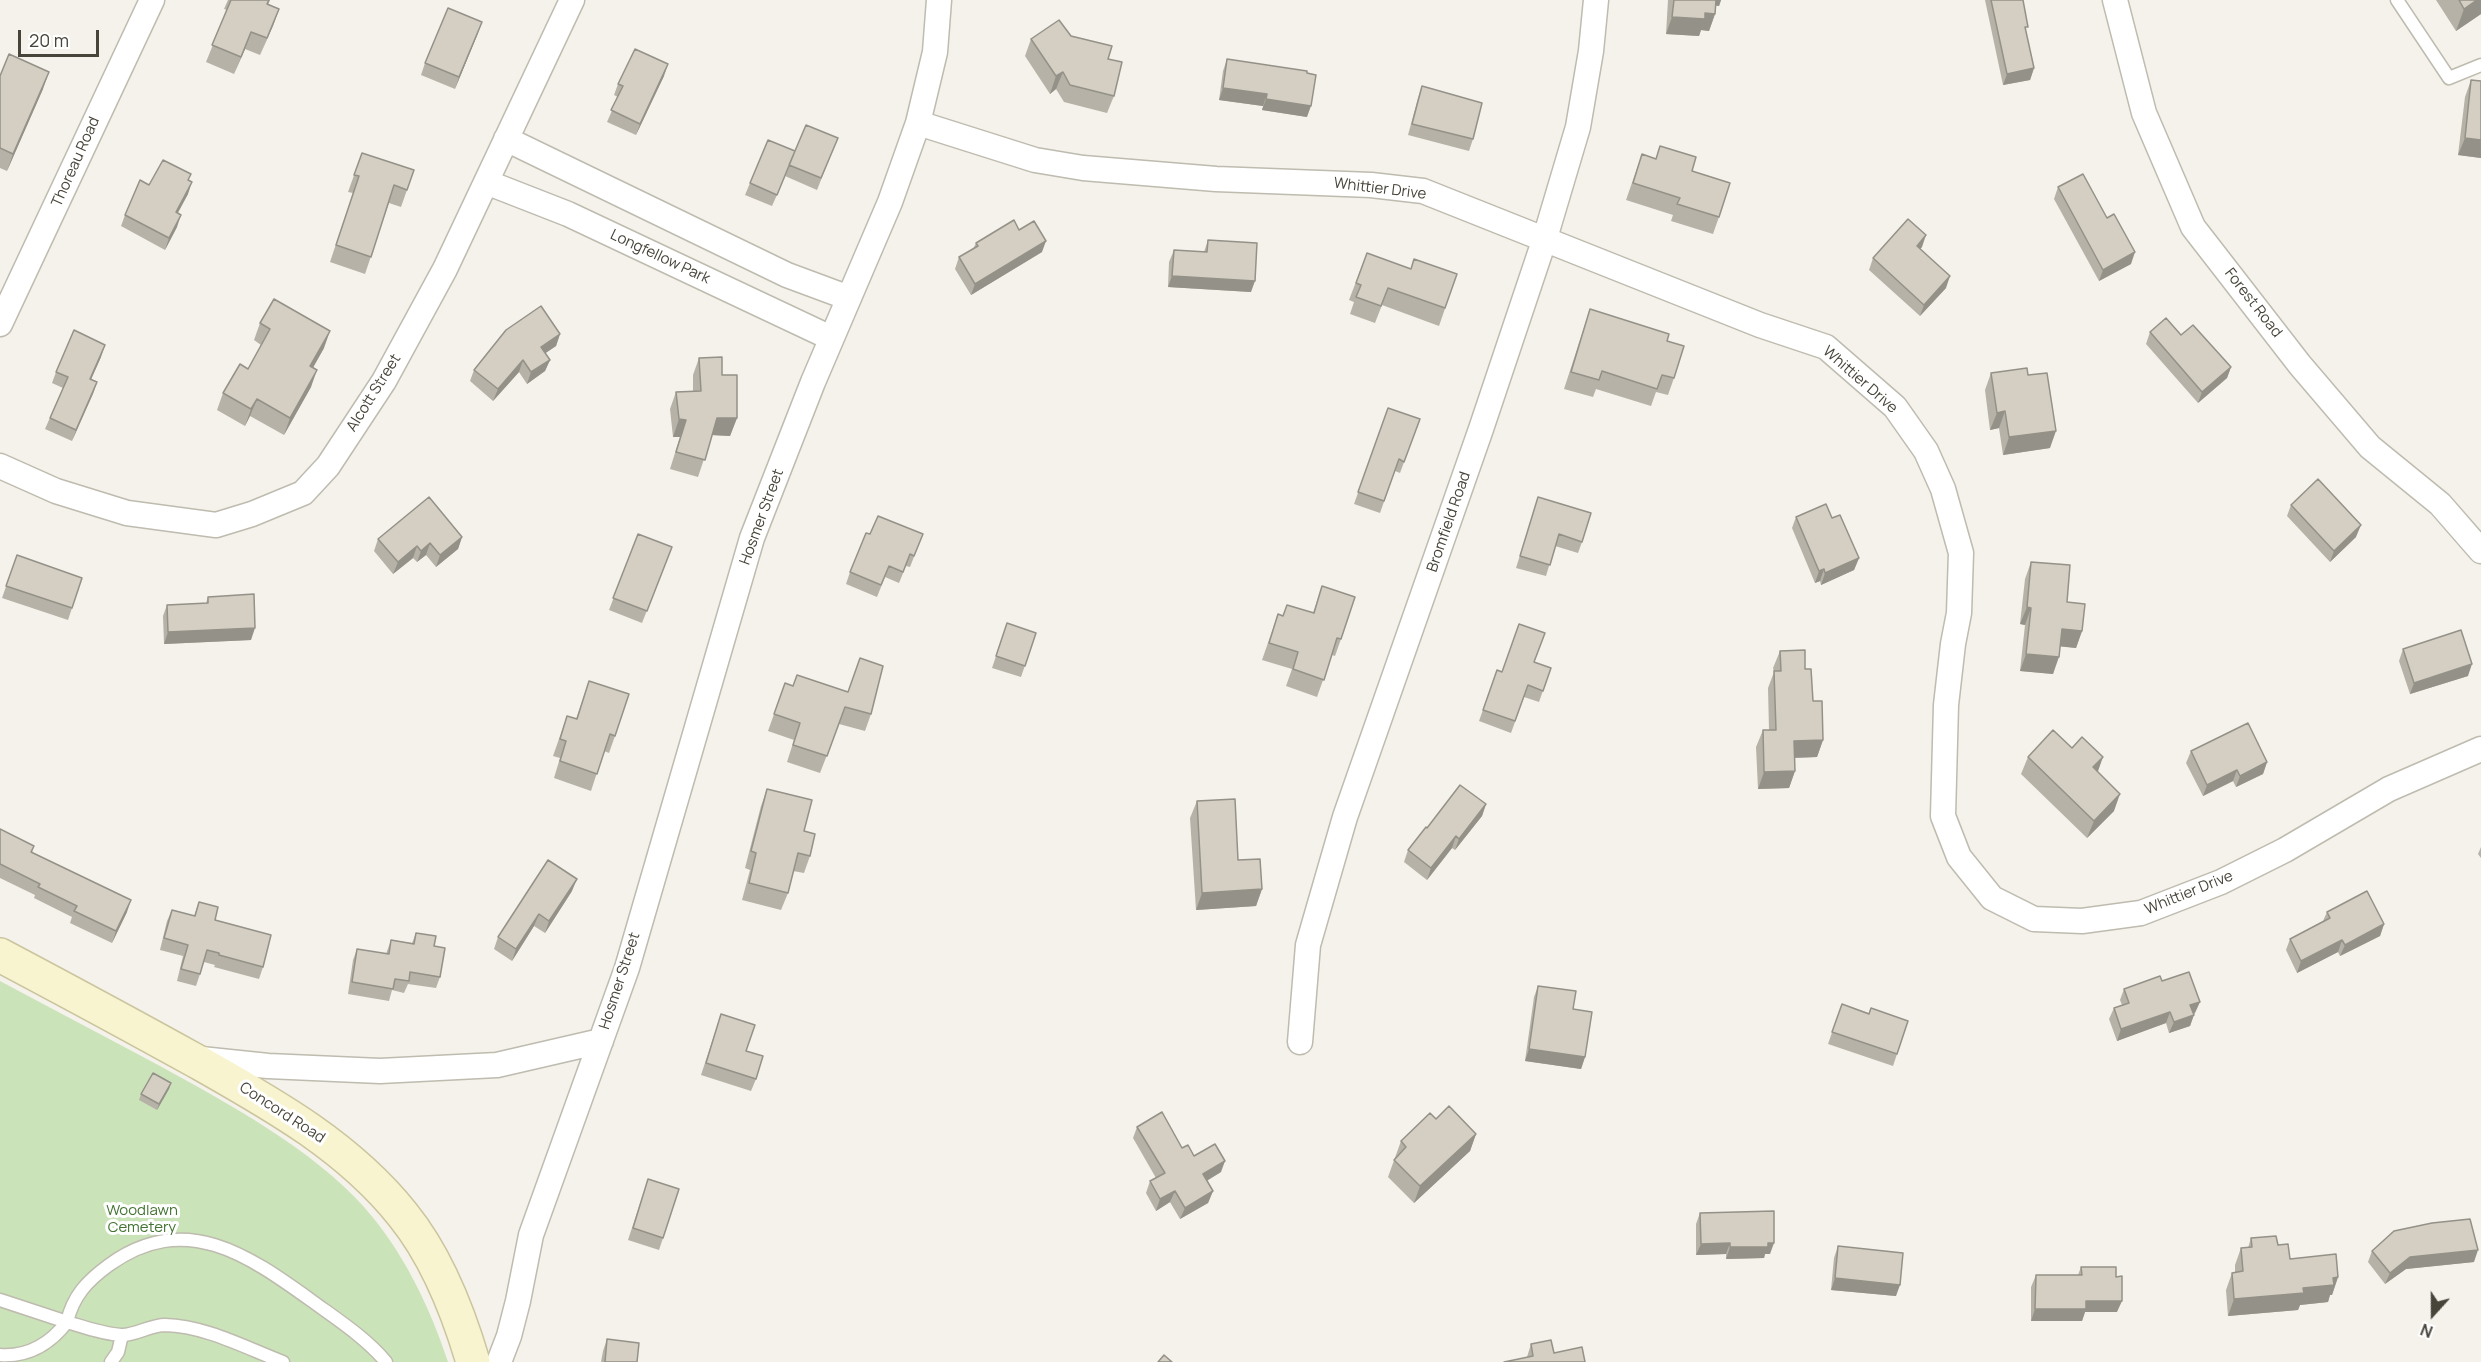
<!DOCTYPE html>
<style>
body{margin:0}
#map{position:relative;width:2481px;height:1362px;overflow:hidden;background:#f4f2eb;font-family:Manrope,sans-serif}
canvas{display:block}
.north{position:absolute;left:2403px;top:1284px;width:60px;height:60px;-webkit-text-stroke:4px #fff;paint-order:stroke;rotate:201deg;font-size:16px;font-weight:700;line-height:24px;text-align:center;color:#47443a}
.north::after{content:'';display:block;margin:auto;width:21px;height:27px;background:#47443a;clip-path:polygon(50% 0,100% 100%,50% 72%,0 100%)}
.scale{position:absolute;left:18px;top:30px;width:81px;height:27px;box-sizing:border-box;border:3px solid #47443a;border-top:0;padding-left:8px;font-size:18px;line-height:21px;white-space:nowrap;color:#47443a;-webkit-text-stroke:4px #fff;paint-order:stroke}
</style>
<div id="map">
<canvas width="2481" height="1362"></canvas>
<div class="north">N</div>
<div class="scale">20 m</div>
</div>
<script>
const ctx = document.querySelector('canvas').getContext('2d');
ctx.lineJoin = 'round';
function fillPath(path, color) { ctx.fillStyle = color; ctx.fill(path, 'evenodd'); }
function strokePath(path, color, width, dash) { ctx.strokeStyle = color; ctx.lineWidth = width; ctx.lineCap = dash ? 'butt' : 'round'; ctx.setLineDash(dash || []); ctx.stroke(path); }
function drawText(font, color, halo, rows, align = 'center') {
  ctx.font = font + ' Manrope,sans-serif'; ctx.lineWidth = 6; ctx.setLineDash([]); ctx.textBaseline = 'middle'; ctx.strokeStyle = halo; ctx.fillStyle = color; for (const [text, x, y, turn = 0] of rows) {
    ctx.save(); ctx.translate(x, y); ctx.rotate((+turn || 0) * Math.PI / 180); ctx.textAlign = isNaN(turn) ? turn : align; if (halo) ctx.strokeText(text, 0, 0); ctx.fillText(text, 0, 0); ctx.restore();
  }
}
fillPath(new Path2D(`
 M0,981C53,1009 107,1038 160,1066C229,1104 311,1148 364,1207C403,1251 430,1307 448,1362H0Z`), '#cbe3b9');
const lane = new Path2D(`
 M2397,0L2449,78L2481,65
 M0,1300L67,1322C50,1344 29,1357 0,1355
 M111,1362L118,1352L122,1335
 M283,1362C246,1348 206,1326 165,1325C150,1325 134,1336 121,1335C103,1334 84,1327 67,1322C73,1296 87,1281 109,1265C185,1210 248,1255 312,1301C338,1320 366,1338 386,1362`);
const street = new Path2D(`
 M2115,0L2144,113L2193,227L2300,365L2370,447L2440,504L2481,551
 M918,123L1035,160L1083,168L1216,179L1371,185L1423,191L1760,325L1826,347L1895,407L1926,451L1943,489L1961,553L1959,613L1953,644L1946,705L1943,816L1959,857L1992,898L2034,919L2082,921L2141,913L2221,882L2285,850L2389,789L2481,749
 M506,139L787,275L849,298
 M486,182L568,214L831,338
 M0,324L152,0
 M0,466L56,491L127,513L216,525L252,514L303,493L328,466L384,381L445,269L572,0
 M1300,1042L1308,945L1345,817L1481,429L1545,238L1578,127L1591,51L1596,0
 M201,1059L268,1066L380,1071L497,1065L601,1041
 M499,1362L509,1336L518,1301L531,1235L627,968L752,538L813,382L890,202L918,123L935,52L939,0`);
const secondary = new Path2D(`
 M0,955C66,990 131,1025 196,1061C272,1104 348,1146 403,1215C437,1257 458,1311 473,1362`);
strokePath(lane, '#bebbaf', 15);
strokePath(street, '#bebbaf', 27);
strokePath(secondary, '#cbc59e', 36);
strokePath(lane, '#fff', 12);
strokePath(street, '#fff', 24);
strokePath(secondary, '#f9f4d0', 33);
fillPath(new Path2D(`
 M228,0H270L268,5L279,9L260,55L245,49L234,74L206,62L227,10L224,9Z
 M1668,0H1721L1719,6L1716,5L1715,14L1709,31L1701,30L1699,36L1666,34Z
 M1985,0H2023L2026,33L2034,68L2030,80L2003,85Z
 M2436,0H2481V14L2456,31Z
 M478,33L455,89L421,75L425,63Z
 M1071,36L1108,59L1114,96L1107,113L1064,102L1056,89L1050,94L1025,56L1031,39Z
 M1227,59L1307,73V117L1262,110L1263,106L1219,100L1223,71Z
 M0,76L43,89L7,171L0,168Z
 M664,76L636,135L607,122L618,97L614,95L618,84Z
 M2471,80L2481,81V158L2458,155L2465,97Z
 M1422,86L1473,139L1469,151L1408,135L1418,98Z
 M833,150L817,190L785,176L788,170L772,206L745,195L750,183L795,151Z
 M362,153L414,170L401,207L389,203L365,274L330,262L353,193L348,192Z
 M1642,154L1692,171L1719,217L1713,234L1671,221L1673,215L1626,200Z
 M188,180V194L177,213V227L165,250L121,226L125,215L149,185Z
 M2058,187L2131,264L2099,281L2054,199Z
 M1208,240L1251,292L1168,287L1169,262L1174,250L1204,252Z
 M976,243L1042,252L971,295L955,269L959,257L973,249Z
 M1922,247L1920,249L1946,288L1920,316L1869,270L1873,258Z
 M1367,253L1410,269L1457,274L1439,326L1382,305L1375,323L1350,314L1354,302L1349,300Z
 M1590,309L1667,341L1674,378L1668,395L1656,392L1651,406L1596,389L1593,397L1564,389Z
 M260,323L324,348L313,368L311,387L284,435L250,416L245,426L217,410L223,393L248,369L261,345L254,340Z
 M2150,332L2181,335L2231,367L2227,378L2198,403L2146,344Z
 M560,334L556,346L545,353L550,360L545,371L527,384L519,372L493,401L470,381L474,370Z
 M101,357L91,379L97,382L72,441L45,429L63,388L52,383L56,372Z
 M699,358L722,375L737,418L730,436L712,435L698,477L670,469L680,437H673L670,409L676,392L693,391V375Z
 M1991,373L2050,448L2003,455L1999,428L1990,430L1985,390Z
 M1388,408L1420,419L1400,473L1395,471L1380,513L1354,504Z
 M1538,497L1582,542L1578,553L1555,546L1546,576L1516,568Z
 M2291,505L2356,537L2330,562L2287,516Z
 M1796,517L1832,518L1859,558L1854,570L1821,585L1820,581L1815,583L1792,528Z
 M638,534L672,547L642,623L609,610Z
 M870,534H923L910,567L906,566L899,583L885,577L877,597L846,584L850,572Z
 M462,537L458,549L436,567L426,555L417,562L413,558L393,574L374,551L378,539Z
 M17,555L82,578L68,620L2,598Z
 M2031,562L2067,602L2082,631L2076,648L2060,646L2053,674L2020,671L2025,625L2020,624L2025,579Z
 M1322,586L1341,639L1335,656L1332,655L1317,697L1286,686L1292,669L1262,660L1278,614L1283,616L1313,613Z
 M208,597L251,640L164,644L163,616L167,605L206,603Z
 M1007,623L1036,633L1021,677L992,668Z
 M2403,649L2468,676L2410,694L2399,661Z
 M1780,651L1805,669L1823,740L1817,757L1794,758L1795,771L1789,788L1758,789L1756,747L1763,730H1769L1768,688L1774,672L1773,668Z
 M1534,662L1551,668L1539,702L1524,697L1511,733L1479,721L1497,670L1502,672Z
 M589,681L615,736L609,753L604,751L591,791L554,778L560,758L553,756L567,716L576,719Z
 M785,683L871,714L865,731L839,724L820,773L787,762L794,740L768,731Z
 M2191,751L2267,762L2263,774L2236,787L2233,781L2203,796L2186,763Z
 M2028,757L2098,772L2114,811L2087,838L2021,774Z
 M767,789L804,831L810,856L804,873L793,871L788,893L781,910L742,900L750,870L745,868L761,806Z
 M1197,801L1238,860L1262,889L1256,906L1196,910L1190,818Z
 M1486,804L1482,816L1455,850L1452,848L1427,880L1404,862L1408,850L1427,828Z
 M0,829L34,846L32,853L127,912L112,943L70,923L72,917L34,898L35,895L0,878Z
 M2481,847V858L2478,854Z
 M572,891L545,933L534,926L512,961L494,949L498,937Z
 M199,902L215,920L263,967L259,979L214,967L215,965L204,962L196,986L177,981L183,956L160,950L167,921L172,910L194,916Z
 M2327,912L2384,924L2380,936L2340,956L2338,952L2297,973L2286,950L2290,939L2323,921Z
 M416,933L434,946L440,977L436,988L408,984L404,993L392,990L389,1001L348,994L353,960L357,949L386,954L391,940L412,943Z
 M2162,981L2195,1013L2194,1014L2190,1026L2169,1033L2166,1023L2117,1041L2109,1019L2114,1008L2122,1005L2120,1000L2124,989Z
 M1538,986L1573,1009L1585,1057L1581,1069L1525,1061L1534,997Z
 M1842,1004L1869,1013L1908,1021L1893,1066L1828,1044Z
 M721,1014L746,1051L756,1079L751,1091L701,1075Z
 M171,1083L169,1089L157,1110L139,1100L141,1094Z
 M1137,1127L1182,1148L1221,1172L1207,1181L1213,1191L1208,1203L1180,1219L1170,1202L1156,1211L1146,1193L1150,1181L1156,1178L1133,1138Z
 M1476,1134L1470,1151L1414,1203L1388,1177L1401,1141Z
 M648,1179L663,1238L659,1250L628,1240Z
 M1700,1213L1770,1254H1765L1764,1258L1726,1259V1254L1696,1255V1224Z
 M2251,1238L2278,1245L2290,1259L2338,1277L2332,1295H2330L2328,1302L2300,1305L2298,1310L2228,1316L2226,1290L2232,1273H2235V1265L2241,1248H2248Z
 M1838,1246L1896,1296L1831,1290L1834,1258Z
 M2372,1251L2474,1262L2406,1269L2385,1284L2368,1262Z
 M2081,1267L2116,1277L2117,1312H2085L2082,1321H2031V1287L2036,1275H2078Z
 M607,1339L637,1362H601L603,1351Z
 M1531,1344L1554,1353L1527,1357Z`), '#b6b2a7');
fillPath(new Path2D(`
 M1712,0H1721L1719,6L1710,5Z
 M2477,0H2481V14L2456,31L2464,9Z
 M279,9L273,26L260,55L267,38Z
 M1705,13L1715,14L1709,31L1701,30L1699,36L1666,34L1672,17Z
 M482,22L478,33L455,89L459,77Z
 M251,32L245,49L234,74L241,57Z
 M668,64L664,76L636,135L640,124Z
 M2034,68L2030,80L2003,85L2007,74Z
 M49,72L43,89L7,171L13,154Z
 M1063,72L1056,89L1050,94L1056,76Z
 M1223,88L1267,94L1263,106L1219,100Z
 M1266,99L1311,106L1307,117L1262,110Z
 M2465,138L2481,140V158L2458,155Z
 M192,182L188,194L172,224L176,212Z
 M181,215L177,227L165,250L169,238Z
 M1926,235L1922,247L1913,257L1917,246Z
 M1046,241L1042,252L971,295L975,284Z
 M2135,252L2131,264L2099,281L2103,270Z
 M1172,276L1255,281L1251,292L1168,287Z
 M1950,276L1946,288L1920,316L1924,305Z
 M330,331L324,348L304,383L310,366Z
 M560,334L556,346L537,359L541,347Z
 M105,345L101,357L86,391L90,379Z
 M523,360L519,372L493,401L498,389Z
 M550,360L545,371L527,384L531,372Z
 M2231,367L2227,378L2198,403L2202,392Z
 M317,370L311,387L284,435L290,418Z
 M97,382L93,394L72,441L76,430Z
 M257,399L250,416L245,426L251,409Z
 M2005,411L1999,428L1990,430L1997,413Z
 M717,418H737L730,436L711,435Z
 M679,419L686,420L680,437H673Z
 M2056,431L2050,448L2003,455L2009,437Z
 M2361,525L2356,537L2330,562L2334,551Z
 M462,537L458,549L436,567L440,555Z
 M430,543L426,555L417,562L421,551Z
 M417,546L413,558L393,574L398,562Z
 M1859,558L1854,570L1821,585L1825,573Z
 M1824,569L1820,581L1815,583L1819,571Z
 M2027,607L2031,608L2025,625L2020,624Z
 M255,628L251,640L164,644L168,632Z
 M2062,629L2082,631L2076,648L2056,646Z
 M2026,654L2059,657L2053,674L2020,671Z
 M2472,664L2468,676L2410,694L2414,683Z
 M1823,740L1817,757L1788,758L1794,741Z
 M2103,757L2097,774L2093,767Z
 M2267,762L2263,774L2236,787L2240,776Z
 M2237,770L2233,781L2203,796L2207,785Z
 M1795,771L1789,788L1758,789L1764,772Z
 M2120,794L2114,811L2087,838L2094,821Z
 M1486,804L1482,816L1455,850L1459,839Z
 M1456,836L1452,848L1427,880L1431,868Z
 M577,879L572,891L545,933L549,921Z
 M1262,889L1256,906L1196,910L1202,893Z
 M131,900L127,912L112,943L116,931Z
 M539,914L534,926L512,961L516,949Z
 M2384,924L2380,936L2340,956L2345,945Z
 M2342,940L2338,952L2297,973L2301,961Z
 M2200,1002L2195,1013L2186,1017L2190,1005Z
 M2170,1012L2166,1023L2117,1041L2121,1029Z
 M2194,1015L2190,1026L2169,1033L2174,1022Z
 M1529,1049L1585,1057L1581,1069L1525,1061Z
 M171,1083L169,1089L157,1110L159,1104Z
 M1476,1134L1470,1151L1414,1203L1420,1186Z
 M1225,1161L1221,1172L1199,1185L1203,1174Z
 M1175,1191L1170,1202L1156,1211L1160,1199Z
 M1213,1191L1208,1203L1180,1219L1185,1208Z
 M1730,1243L1726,1254L1696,1255L1701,1244Z
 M1768,1243H1774L1770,1254H1765L1764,1258L1726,1259L1730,1247Z
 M2478,1250L2474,1262L2406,1269L2385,1284L2390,1273L2410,1257Z
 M2338,1277L2332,1295H2330L2328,1302L2300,1305L2298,1310L2228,1316L2234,1299Z
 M1835,1278L1900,1285L1896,1296L1831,1290Z
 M2086,1301H2122L2117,1312H2085L2082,1321H2031L2035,1309Z`), '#949188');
const building = new Path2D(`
 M231,0H269L267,4L279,9L267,38L251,32L241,57L212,45Z
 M1674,0H1716L1715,14L1705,13V19L1672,17Z
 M1991,0H2023L2028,27H2025L2034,68L2007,74Z
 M2459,0H2477L2464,9Z
 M448,8L482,22L459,77L425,63Z
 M1059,20L1071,36L1112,46L1108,59L1122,62L1114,96L1070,85L1063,72L1056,76L1031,39Z
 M635,49L668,64L640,124L611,110L623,86L618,84Z
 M9,54L49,72L13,154L0,148V76Z
 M1227,59L1307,71V73L1316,75L1311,106L1266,99L1267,94L1223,88Z
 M2471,80L2481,81V140L2465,138Z
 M1422,86L1482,103L1473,139L1412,124Z
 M806,125L838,138L821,178L789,165Z
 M768,140L795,151L777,195L750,183Z
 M1660,146L1696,157L1692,171L1730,183L1719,217L1677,204L1680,198L1633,183L1642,154L1656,159Z
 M362,153L414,170L407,190L394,185L371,257L336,245L359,176L354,175Z
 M163,160L191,174L188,180L192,182L176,212L181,215L169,238L125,215L140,180L149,185Z
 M2083,174L2107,218L2114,214L2135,252L2103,270L2058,187Z
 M1908,219L1926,235L1917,246L1950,276L1924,305L1873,258Z
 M1014,220L1019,230L1034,221L1046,241L975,284L959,257L978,246L976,243Z
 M1208,240L1257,243L1255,281L1172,276L1174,250L1207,252Z
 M1367,253L1411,269L1414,259L1457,274L1445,308L1388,288L1381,306L1356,297L1361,285L1356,283Z
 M274,299L330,331L310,366L317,370L290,418L257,399L251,409L223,393L240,364L248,369L270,329L260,323Z
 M541,306L560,334L541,347L550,360L531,372L523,360L498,389L474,370L506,330Z
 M1590,309L1669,334L1667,341L1684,346L1674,378L1662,375L1657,389L1602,371L1599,380L1571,372Z
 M2166,318L2181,335L2193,325L2231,367L2202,392L2150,332Z
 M74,330L105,345L90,379L97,382L76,430L50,418L68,377L56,372Z
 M722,357V375H737V418H717L705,460L676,452L686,420L679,419L676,392L701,391L699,358Z
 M2027,368L2028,375L2047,373L2056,431L2009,437L2005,411L1997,413L1991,373Z
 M1388,408L1420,419L1404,462L1399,459L1384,501L1358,492Z
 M2318,479L2361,525L2334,551L2291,505Z
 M429,497L462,537L440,555L430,543L421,551L417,546L398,562L378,539Z
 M1538,497L1591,513L1582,542L1559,534L1550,565L1520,556Z
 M1826,504L1832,518L1840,515L1859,558L1825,573L1824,569L1819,571L1796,517Z
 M878,516L923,534L914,556L910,554L903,572L889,566L881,585L850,572L866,533L870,534Z
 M638,534L672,547L647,611L613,598Z
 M17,555L82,578L72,608L6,586Z
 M2031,562L2070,565L2067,602L2085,604L2082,631L2062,629L2059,657L2026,654L2031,608L2027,607Z
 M1322,586L1355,597L1341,639L1337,638L1324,680L1293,669L1298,652L1269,643L1278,614L1283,616L1287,605L1314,613Z
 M254,594L255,628L168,632L167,605L208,603V597Z
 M1007,623L1036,633L1025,666L996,656Z
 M1519,624L1545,633L1534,662L1551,668L1543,691L1528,685L1515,721L1483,710L1497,670L1502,672Z
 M2461,630L2472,664L2414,683L2403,649Z
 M1805,650V669H1811L1813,701H1822L1823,740L1794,741L1795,771L1764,772L1763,730H1776L1774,671H1781L1780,651Z
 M860,658L883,666L871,714L845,707L827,756L793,745L800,723L774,714L785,683L793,686L797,675L848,692Z
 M589,681L629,694L615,736L610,734L597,774L560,761L566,741L560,739L567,716L577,719Z
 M2248,723L2267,762L2240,776L2237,770L2207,785L2191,751Z
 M2053,730L2072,748L2082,737L2103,757L2093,767L2120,794L2094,821L2028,757Z
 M1460,785L1486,804L1459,839L1456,836L1431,868L1408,850L1426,827L1427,828Z
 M767,789L812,800L804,831L815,834L810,856L798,853L788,893L749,883L756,853L751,851Z
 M1235,799L1238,860L1260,859L1262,889L1202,893L1197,801Z
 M0,829L34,846L31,852L131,900L116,931L74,911L77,906L38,887L40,884L0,864Z
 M548,860L577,879L549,921L539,914L516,949L498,937Z
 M2367,891L2384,924L2345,945L2342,940L2301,961L2290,939L2330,918L2327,912Z
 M199,902L218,907L215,920L271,935L263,967L219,955V953L207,950L200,974L181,969L188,945L164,938L172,910L195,916Z
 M416,933L436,936L434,946L445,948L440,977L410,972L409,981L395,979L393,989L352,982L357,949L389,954L391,940L414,944Z
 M2189,972L2200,1002L2190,1005L2194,1015L2174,1022L2170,1012L2121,1029L2114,1008L2129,1003L2124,989L2160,976L2162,981Z
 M1538,986L1576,991L1573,1009L1592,1012L1585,1057L1529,1049Z
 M1842,1004L1869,1014L1871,1008L1908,1021L1897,1054L1832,1032Z
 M721,1014L755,1025L746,1051L763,1056L756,1079L706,1063Z
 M153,1073L171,1083L159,1104L141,1094Z
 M1449,1106L1476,1134L1420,1186L1394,1160L1406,1147L1401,1141L1430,1113L1436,1119Z
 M1162,1112L1182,1148L1188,1145L1194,1156L1215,1144L1225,1161L1203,1174L1213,1191L1185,1208L1175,1191L1160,1199L1150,1181L1165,1173L1137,1127Z
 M648,1179L679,1189L663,1238L633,1228Z
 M1774,1211V1243H1768V1247H1730V1243L1701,1244L1700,1213Z
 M2470,1219L2478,1250L2410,1257L2390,1273L2372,1251L2394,1231L2432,1223Z
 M2276,1236L2278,1245L2288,1244L2290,1259L2336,1254L2338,1277L2333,1278L2334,1285L2303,1288L2304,1293L2234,1299L2232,1273L2243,1271L2241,1248L2252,1247L2251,1238Z
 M1838,1246L1903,1253L1900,1285L1835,1278Z
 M2081,1267H2116V1277L2122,1276V1301H2086V1309H2035L2036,1275H2082Z
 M607,1339L639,1343L637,1362H605Z
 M1551,1340L1554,1353L1582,1347L1585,1362H1504L1533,1356L1531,1344Z
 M1164,1355L1172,1362H1158Z`);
fillPath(building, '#d4cfc2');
strokePath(building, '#949188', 1.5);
drawText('15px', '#47443a', '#fff', [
 ["Thoreau Road",76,162,-66],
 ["Whittier Drive",1380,189,7],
 ["Longfellow Park",660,257,25],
 ["Forest Road",2253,303,52],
 ["Whittier Drive",1860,380,41],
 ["Alcott Street",374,393,-58],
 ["Hosmer Street",762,517,-70],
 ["Bromfield Road",1449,522,-71],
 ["Whittier Drive",2189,893,-22],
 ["Hosmer Street",620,981,-72],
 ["Concord Road",282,1113,33]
]);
drawText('15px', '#447333', '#fff', [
 ["Woodlawn",142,1211],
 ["Cemetery",142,1228]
]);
</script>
